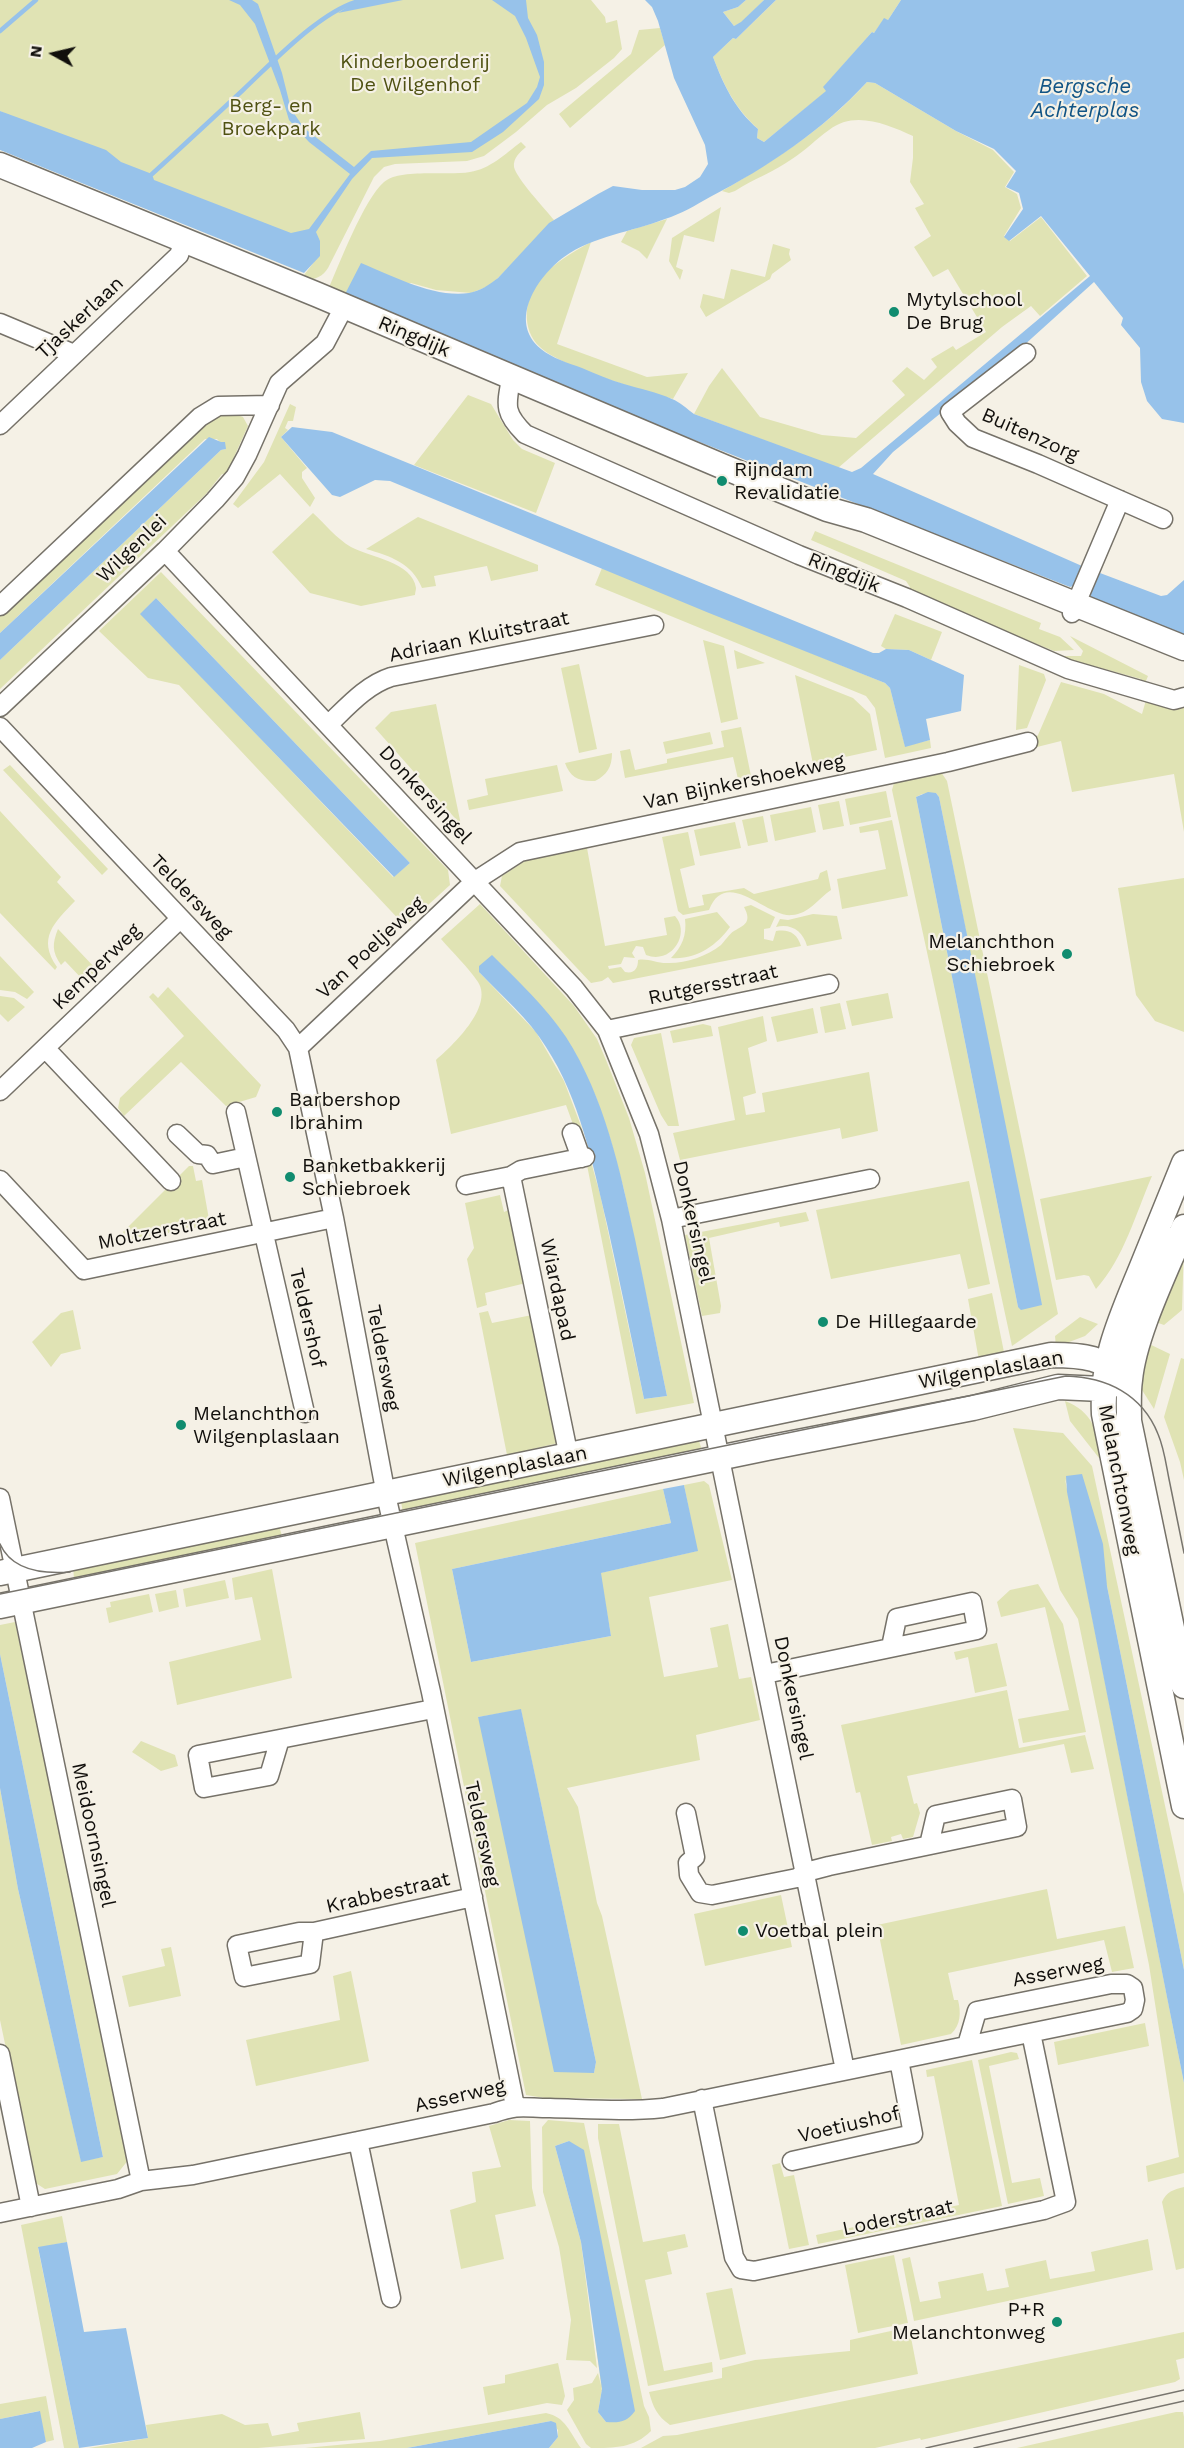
<!DOCTYPE html>
<style>
body{margin:0}
#map{position:relative;width:1184px;height:2448px;overflow:hidden;background:#f5f1e6;font-family:"Work Sans",sans-serif}
canvas{display:block}
.north{position:absolute;left:24px;top:24px;width:60px;height:60px;-webkit-text-stroke:4px #f5f1e6;paint-order:stroke;rotate:278deg;font-size:16px;font-weight:700;line-height:24px;text-align:center;color:#110f0c}
.north::after{content:'';display:block;margin:auto;width:21px;height:27px;background:#110f0c;clip-path:polygon(50% 0,100% 100%,50% 72%,0 100%)}
</style>
<div id="map">
<canvas width="1184" height="2448"></canvas>
<div class="north">N</div>
</div>
<script>
const ctx = document.querySelector('canvas').getContext('2d');
ctx.lineJoin = 'round';
function fillPath(path, color) { ctx.fillStyle = color; ctx.fill(path, 'evenodd'); }
function strokePath(path, color, width, dash) { ctx.strokeStyle = color; ctx.lineWidth = width; ctx.lineCap = dash ? 'butt' : 'round'; ctx.setLineDash(dash || []); ctx.stroke(path); }
function drawText(font, color, halo, rows, align = 'center') {
  ctx.font = font + ' "Work Sans",sans-serif'; ctx.lineWidth = 4.5; ctx.setLineDash([]); ctx.textBaseline = 'middle'; ctx.strokeStyle = halo; ctx.fillStyle = color; for (const [text, x, y, turn = 0] of rows) {
    ctx.save(); ctx.translate(x, y); ctx.rotate((+turn || 0) * Math.PI / 180); ctx.textAlign = isNaN(turn) ? turn : align; if (halo) ctx.strokeText(text, 0, 0); ctx.fillText(text, 0, 0); ctx.restore();
  }
}
fillPath(new Path2D(`
 M0,0H591L605,17L606,23L617,20L622,49L614,58L576,88L547,105L516,132L484,156L467,161L395,164L384,167L374,177L328,268C322,278 312,281 301,279L314,262L0,111Z
 M746,0H764L741,23L734,26L723,12L738,7Z
 M776,0H901L888,20L884,19L874,33L872,32L824,87L827,91L764,142L757,138L758,129C735,108 724,86 713,57L733,38L736,39Z
 M660,28L665,45L570,128L559,114L631,54L639,30Z
 M867,82L875,83L956,131L993,150L1014,172L1005,187L1017,194L1021,208L1004,236L1010,241L1041,217L1087,276L1040,316L1031,306L1002,327L838,468L694,414L709,386L722,368L760,417L822,435L856,438L905,395L892,381L907,367L924,380L937,367L931,359L953,346L956,350L986,332L948,269L933,277L914,247L931,236L915,208L924,204L910,182L913,158V136C887,124 854,110 829,130C816,139 805,151 792,159C774,172 753,179 735,191L729,193L722,191C775,160 826,128 867,82Z
 M521,142L526,147C520,152 513,158 514,167C516,178 546,210 554,220L498,278L489,286L471,293L436,290L411,283L343,298L327,292C339,265 364,199 384,182C400,168 448,176 470,172C490,169 505,154 521,142Z
 M721,207L714,242L684,235L676,267L683,270L680,280L669,261L672,238Z
 M667,219L647,259L639,251L621,242L627,231Z
 M591,242L557,344L647,377L688,373L673,399C642,390 562,368 540,347C521,330 524,298 539,280C553,263 573,252 591,242Z
 M773,244L790,249L789,254L791,260L772,274L770,279L706,317L700,307L703,294L724,299L731,269L765,277Z
 M468,395L491,404L513,440L522,449L555,463L536,513L414,465Z
 M290,404L296,407L293,421H288L285,428L288,430L281,437L307,468L302,472V478L315,498L310,507L280,474L238,508L233,504L264,462Z
 M231,413L243,417L248,426L226,475L222,474L206,494L0,689V660L221,450L226,449L217,439H205L0,633V613L189,434L219,415Z
 M313,513C325,524 337,539 351,547C369,557 413,562 416,588C416,590 415,593 415,595L361,606L310,593L272,552Z
 M418,517L538,565V571L491,581L487,566L434,576L436,586L422,588C412,563 390,556 366,549Z
 M815,531L1041,623L1039,629L1060,637L1074,650L1054,651L910,593V587L906,581L811,540Z
 M602,568L885,683L890,688L905,746L930,740L931,748L885,758L875,708L866,696L595,585Z
 M161,572L448,870L450,885L405,926L179,685L148,678L99,631ZM156,598L410,863L393,877L141,614Z
 M895,614L942,632L931,660L909,650L886,649L881,646Z
 M1070,636L1148,676L1144,686L1140,685L1141,679L1075,661L1073,665L1061,660L1063,656H1081L1083,651Z
 M703,640L724,646L738,719L721,723Z
 M734,650L765,663L737,669Z
 M579,664L597,749L579,753L561,668Z
 M1019,665L1044,674L1046,680L1027,728L1016,730Z
 M795,675L853,698L870,714L877,750L813,764Z
 M1061,682L1104,694L1142,714L1146,700L1168,708L1184,706V832L1174,774L1072,792L1061,741L1033,748L1032,742L1038,735Z
 M436,704L461,825L375,728L391,712Z
 M741,727L751,776L738,779L733,757L625,778L620,751L630,749L635,770L667,763V759L724,747L721,731Z
 M710,732L713,744L666,754L663,742Z
 M612,753C612,767 607,775 595,781C579,782 570,777 565,763Z
 M10,765L108,869L102,875L3,770Z
 M557,765L563,791L469,810L467,800L488,795L485,779Z
 M941,772L947,781L1058,1314L1012,1346L892,790L894,783ZM936,793L939,797L1041,1305L1018,1307L916,797L922,794Z
 M886,791L891,817L850,825L845,799Z
 M839,801L844,826L823,830L818,805Z
 M811,807L816,832L775,841L770,815Z
 M0,811L61,877L57,882L75,901C54,923 37,938 57,967L55,970L0,913Z
 M763,816L768,842L748,846L742,820Z
 M892,820L908,896L842,909L837,879L886,869L878,830L860,833L859,827Z
 M735,822L741,848L700,856L694,830Z
 M688,832L695,865L680,869L689,908L704,905L702,895L744,888L754,894L818,879L820,873L827,870L831,890C818,899 809,914 792,915C767,918 726,866 709,910L683,915L678,911L662,837Z
 M587,848L605,946L667,935L664,918L675,916C691,933 672,965 646,955L643,947L636,946L632,953L635,958L624,957L621,964L608,966L609,969L621,967L625,972C634,974 638,969 638,960C648,958 658,964 669,963C687,963 707,956 721,945C725,941 729,934 734,931C745,925 752,922 744,907L751,905L775,917L770,928L764,929V939L773,941L776,931C789,929 797,933 801,946L613,983L608,977L602,981L591,983L500,886L502,876L525,861Z
 M1184,878V1032L1155,1021L1136,995L1118,888Z
 M480,904L574,1006L597,1039L606,1060L629,1118L645,1173L694,1403L636,1414L586,1160L566,1105L451,1134L436,1060C452,1046 494,1007 478,982C468,967 453,953 441,939ZM479,972L557,1025L576,1055L596,1097L610,1138L624,1190L667,1396L644,1399L600,1194L581,1126L564,1081L536,1032Z
 M717,912L730,927C716,946 696,960 671,958C682,947 687,935 685,919Z
 M813,914L837,916L842,939L807,946C803,931 791,923 776,927L780,919L788,920Z
 M58,929L97,970L84,981L65,961L61,965C52,952 52,944 58,929Z
 M0,956L34,992L27,999L15,992L0,990Z
 M168,987L261,1085L256,1097L226,1106L181,1062L124,1116L118,1108L120,1098L184,1036L149,997L153,993L158,998Z
 M888,993L893,1018L852,1026L846,1001Z
 M0,996L14,998L25,1007L8,1022L0,1014Z
 M840,1003L846,1029L825,1033L820,1007Z
 M813,1008L818,1033L777,1042L771,1017Z
 M763,1016L767,1041L748,1048L756,1093L743,1097L746,1115L765,1112L762,1093L869,1072L878,1131L842,1139L840,1128L680,1160L673,1133L735,1120L718,1027Z
 M703,1024L711,1026L713,1036L673,1043L670,1031Z
 M661,1033L679,1126H668L661,1115L631,1045L634,1038Z
 M189,1166H193L196,1181L202,1180L210,1225L128,1241L123,1232Z
 M1152,1176C1136,1213 1124,1258 1096,1289L1089,1276L1084,1275L1056,1280L1040,1199Z
 M969,1181L990,1284L968,1289L960,1254L831,1279L816,1210Z
 M500,1195L504,1212L511,1209L526,1283L485,1293L487,1305L477,1308L467,1259L474,1248L465,1203Z
 M806,1212L809,1221L780,1227L779,1222L709,1238L721,1306L720,1313L702,1316L685,1235Z
 M1184,1243L1182,1310L1164,1325L1153,1321Z
 M992,1293L1004,1352L980,1366L968,1299Z
 M73,1310L81,1349L61,1354L51,1367L32,1342L61,1313Z
 M488,1311L492,1323L532,1315L558,1443L507,1455L479,1313Z
 M1080,1317L1098,1324L1085,1336L1056,1347L1055,1336Z
 M1145,1342L1170,1354L1154,1409L1142,1390Z
 M1181,1358L1184,1359V1480L1180,1462L1164,1417Z
 M1065,1401C1092,1411 1097,1431 1104,1457L1099,1458L1070,1421Z
 M1013,1428L1063,1433L1092,1466L1184,1894V1970L1107,1586L1065,1479L1184,2083V2173L1148,2182L1146,2166L1179,2157L1149,1965L1078,1619L1060,1590Z
 M698,1438L702,1450L403,1514L401,1501Z
 M704,1481L709,1485L732,1580L649,1597L664,1677L718,1667L710,1628L728,1624L739,1679L751,1677L760,1720L696,1735L700,1760L567,1788L578,1807L597,1903L602,1916L642,2099L545,2098L526,2095L415,1543L663,1489L671,1523L452,1569L471,1662L611,1636L600,1573L697,1551L684,1485ZM521,1710L596,2062L594,2073L478,1717Z
 M278,1522L284,1543L74,1580L73,1564Z
 M272,1569L292,1678L177,1705L169,1662L261,1640L252,1597L235,1600L232,1578Z
 M225,1580L229,1598L186,1607L183,1589Z
 M1038,1584L1063,1624L1086,1732L1023,1743L1018,1719L1069,1710L1045,1607L1001,1617L997,1602L1010,1590Z
 M176,1590L179,1607L159,1612L155,1594Z
 M149,1594L153,1612L109,1623L106,1608L111,1607L110,1602Z
 M15,1622L129,2159L117,2174L45,2189L34,2182L0,2020V1788L18,1889L81,2161L103,2157L0,1654V1625Z
 M997,1643L1007,1686L975,1693L968,1657L956,1660L954,1652Z
 M1007,1690L1019,1748L1085,1735L1094,1769L1071,1773L1064,1744L907,1776L914,1804L917,1803L920,1813L913,1837L903,1839L901,1834L891,1837L892,1841L872,1845L860,1792L856,1793L841,1725Z
 M141,1741L175,1755L178,1766L161,1771L132,1752Z
 M1047,1889L1057,1939L1125,1926L1134,1968L1112,1972L1104,1940L948,1973L954,2000H958C961,2012 961,2025 951,2034L901,2045L877,1925Z
 M781,1895L792,1947L705,1966L694,1914Z
 M171,1947L181,1996L129,2007L122,1976L165,1966L161,1949Z
 M351,1971L369,2061L256,2086L246,2040L340,2020L333,1976Z
 M1145,2023L1149,2046L1058,2065L1054,2042Z
 M1011,2052L1017,2053L1019,2059L989,2066L1012,2183L1040,2178L1044,2196L1008,2204L978,2060Z
 M972,2060L1002,2206L818,2244L816,2235L959,2205L934,2076L927,2077L926,2070Z
 M509,2120L530,2121L532,2188L536,2206L495,2215L504,2259L461,2269L450,2210L476,2202L472,2172L501,2167L489,2126Z
 M548,2120L584,2123L644,2406L649,2417L651,2431C634,2448 615,2448 591,2448L586,2444L567,2410L574,2400L573,2388L592,2383L598,2373L602,2389L598,2412L606,2422L569,2141L555,2146L581,2242L597,2368L590,2361L566,2360L571,2320L559,2247L543,2192L542,2127Z
 M598,2124H619L643,2242L685,2234L688,2247L667,2252L672,2274L645,2280L664,2371L712,2362L713,2372L648,2386L598,2138Z
 M780,2163L784,2177L794,2175L809,2245L789,2249L772,2165Z
 M1184,2187V2268L1176,2270L1162,2202C1167,2191 1173,2190 1184,2187Z
 M62,2216L67,2242L38,2248L79,2448H64L21,2225Z
 M1148,2239L1153,2270L914,2321L902,2259L910,2257L920,2302L941,2298L938,2282L983,2273L987,2291L1009,2287L1005,2269L1046,2260L1050,2279L1095,2271L1091,2252Z
 M894,2255L908,2323L858,2333L845,2265Z
 M732,2288L746,2354L720,2360L706,2293Z
 M909,2327L918,2374L670,2425C657,2416 653,2407 649,2392L722,2378V2368L755,2360L850,2351V2340Z
 M1184,2332V2358L1176,2360L1180,2379L1175,2382L921,2440L920,2438L875,2448H641L663,2436L677,2435Z
 M558,2363L565,2396L562,2405L547,2403L488,2415L483,2387L505,2383V2375Z
 M46,2396L54,2440L46,2442L39,2411L0,2419V2404Z
 M360,2412L365,2439L258,2448H89L148,2438L146,2425L222,2414L245,2425L268,2423L272,2436L299,2431L297,2423Z
 M1176,2412H1183L1184,2417V2448H1017Z
 M546,2413C566,2417 570,2433 581,2448H549L558,2437V2430L551,2421L407,2448H305L380,2441Z`), '#e0e3b4');
fillPath(new Path2D(`
 M229,0H252L258,4L282,73L291,109L304,128L354,167L371,151L471,142L527,103L537,87L540,77L526,38L515,16L492,0H526L528,18L537,35L544,62V85L539,99L503,132L472,152L372,158L352,179L316,232L320,241V256L304,273L0,150V111L106,150L121,162L152,174L154,180L291,233L309,229L350,174L309,142L289,120L280,90L255,24L240,5Z
 M358,0H403L338,13Z
 M645,0H746L738,7L723,12L734,26L741,22L764,0H776L736,39L733,38L713,57C724,86 735,109 758,129L757,138L764,142L826,91L823,87L872,32L874,33L884,18L888,20L901,0H1184V423L1162,419L1147,401L1141,382L1140,348L1121,325L1123,318L1094,282L1022,347L893,452L873,474L1082,566L1079,584L1070,587L656,425L343,298L361,263C393,276 433,298 469,293C480,291 489,285 498,278L549,223L598,194L613,186L642,190H675L685,187L700,177L708,164L705,145L674,78L658,21L652,7ZM867,82L875,83L956,131L994,149L1016,171L1006,187L1019,193L1023,209L1004,237L1009,241L1041,216L1090,276L861,468L852,472L694,414C687,409 680,402 672,399C657,392 640,389 624,384C610,380 596,374 582,368C568,363 552,358 541,349C507,321 538,276 564,257C593,236 632,232 665,219C681,214 696,205 710,197C768,167 823,130 867,82Z
 M292,427L332,432L873,653H879L886,649L909,650L964,675L961,711L926,719L930,740L905,747L890,688L885,683L709,613L390,481L375,480L340,497L332,495L281,437Z
 M209,437L221,442H225L226,449L221,450L0,660V633Z
 M1100,573L1161,596L1167,595L1184,580V635L1091,597C1088,585 1091,580 1100,573Z
 M156,598L410,863L394,877L140,614Z
 M928,792L936,793L939,797L1038,1284L1042,1305L1021,1310L1018,1307L916,797Z
 M492,955C518,981 546,1007 566,1037C605,1098 620,1170 635,1239C646,1292 656,1344 667,1396L644,1399C632,1341 620,1282 607,1224C593,1165 580,1099 546,1047C529,1019 502,996 479,972V966Z
 M1082,1474L1103,1544L1107,1586L1184,1970V2083L1067,1492L1066,1476Z
 M684,1485L698,1551L601,1573L611,1636L471,1662L452,1569L671,1523L663,1489Z
 M0,1654L103,2157L81,2162L18,1889L0,1788Z
 M521,1709L596,2062L594,2073L554,2072L478,1717Z
 M569,2141L584,2150L635,2411C627,2422 620,2423 606,2422L598,2412L602,2389L581,2242L555,2146Z
 M67,2242L84,2332L126,2328L148,2438L79,2448L38,2247Z
 M40,2411L46,2442L32,2448H0V2419Z
 M551,2421L556,2423L558,2437L549,2448H407Z`), '#97c2ea');
strokePath(new Path2D(`
 M0,31L36,0
 M152,174C183,146 213,118 243,90C272,63 325,6 364,0`), '#97c2ea', 4.5);
const street = new Path2D(`
 M0,323L74,354
 M1026,353L950,412L957,423L973,438L1038,464L1163,519
 M511,379C506,406 504,413 525,434L799,555L907,598L1068,669L1174,700L1184,697
 M0,425L179,255L184,240
 M165,551L574,988L607,1030L649,1134L671,1219L845,2070
 M0,606L200,417L218,406L270,405
 M1072,613L1120,500
 M0,707L165,551L215,500L235,477L247,455L279,383L325,343L344,307
 M328,725C347,707 366,685 391,677L654,625
 M0,727L286,1030L298,1048L334,1218L386,1495L431,1692L515,2106
 M607,1030L829,984
 M45,1048L171,1181
 M298,1048L475,881L520,852L948,762L1028,742
 M0,1091L180,919
 M236,1112L305,1413
 M572,1133L581,1158
 M177,1134L198,1154L207,1155L213,1164L246,1157
 M511,1176L521,1170L585,1157
 M0,1180L84,1270L334,1218
 M466,1185L511,1176L569,1457
 M671,1219L870,1179
 M0,1498L141,2181
 M765,1674L977,1630L972,1602L897,1618L891,1647
 M280,1739L269,1776L204,1788L198,1755L433,1709
 M686,1813L695,1857L688,1863L689,1875L700,1893L712,1895L797,1878L806,1872L829,1866L1017,1827L1012,1799L936,1815L929,1845
 M314,1932L310,1964L244,1977L237,1945L299,1932H314L473,1897
 M0,2054L31,2207
 M702,2099L734,2257L741,2269L754,2271L1044,2210L1066,2202L1031,2033
 M358,2141L391,2298
 M792,2161L913,2134L899,2060
 M0,2213L118,2189L141,2181L193,2175L494,2113C519,2104 525,2108 550,2108C588,2109 626,2112 663,2108L1127,2013L1133,2009L1135,2000L1133,1988L1127,1984H1111L977,2011L967,2045`);
const secondary = new Path2D(`
 M0,165L318,295L724,467L827,509L866,520L1184,648
 M1184,1163C1170,1198 1155,1234 1141,1269C1121,1318 1101,1360 1104,1414L1184,1806
 M1184,1227C1166,1271 1134,1335 1130,1380C1128,1393 1129,1408 1129,1421L1184,1686
 M0,1573L1051,1355C1087,1355 1100,1358 1130,1378
 M0,1606L767,1448L973,1408L1058,1387L1102,1389L1130,1378`);
strokePath(street, '#767269', 21);
strokePath(secondary, '#767269', 27);
strokePath(street, '#fff', 18);
strokePath(secondary, '#fff', 24);
strokePath(new Path2D(`
 M0,1544C12,1571 44,1574 70,1572
 M0,1594L1066,1376C1106,1377 1142,1394 1158,1434C1164,1448 1166,1464 1169,1479C1174,1504 1179,1528 1184,1553
 M926,2448L1184,2390
 M974,2448L1184,2401`), '#78756e', 1.5);
for (const [x, y, r, color] of [
 [894,312,6,"#108c6f"],
 [722,481,6,"#108c6f"],
 [1067,954,6,"#108c6f"],
 [277,1112,6,"#108c6f"],
 [290,1177,6,"#108c6f"],
 [823,1322,6,"#108c6f"],
 [181,1425,6,"#108c6f"],
 [743,1931,6,"#108c6f"],
 [1057,2322,6,"#108c6f"]
]) { const dot = new Path2D(); dot.arc(x, y, r, 0, 2 * Math.PI); ctx.fillStyle = color; ctx.fill(dot); strokePath(dot, '#f5f1e6', 2); }
drawText('20px', '#4f5112', '#f5f1e6', [
 ["Kinderboerderij",415,62],
 ["De Wilgenhof",415,85],
 ["Berg- en",271,106],
 ["Broekpark",271,129]
]);
drawText('20px', '#110f0c', '#f5f1e6', [
 ["Mytylschool",906,300],
 ["De Brug",906,323],
 ["Rijndam",734,470],
 ["Revalidatie",734,493],
 ["Melanchthon",1055,942,"right"],
 ["Schiebroek",1055,965,"right"],
 ["Barbershop",289,1100],
 ["Ibrahim",289,1123],
 ["Banketbakkerij",302,1166],
 ["Schiebroek",302,1189],
 ["De Hillegaarde",835,1322],
 ["Melanchthon",193,1414],
 ["Wilgenplaslaan",193,1437],
 ["Voetbal plein",755,1931],
 ["P+R",1045,2310,"right"],
 ["Melanchtonweg",1045,2333,"right"]
], 'left');
drawText('20px', '#110f0c', '#f5f1e6', [
 ["Tjaskerlaan",80,318,-43],
 ["Ringdijk",414,337,23],
 ["Buitenzorg",1030,435,24],
 ["Wilgenlei",132,549,-44],
 ["Ringdijk",844,573,22],
 ["Adriaan Kluitstraat",479,637,-12],
 ["Van Bijnkershoekweg",744,782,-12],
 ["Donkersingel",425,795,47],
 ["Teldersweg",191,897,46],
 ["Van Poeljeweg",371,948,-43],
 ["Kemperweg",97,967,-44],
 ["Rutgersstraat",713,985,-12],
 ["Donkersingel",693,1222,77],
 ["Moltzerstraat",162,1231,-11],
 ["Wiardapad",557,1290,78],
 ["Teldershof",307,1318,77],
 ["Teldersweg",383,1358,79],
 ["Wilgenplaslaan",991,1370,-10],
 ["Wilgenplaslaan",515,1467,-11],
 ["Melanchtonweg",1119,1480,79],
 ["Donkersingel",793,1698,78],
 ["Teldersweg",482,1834,78],
 ["Meidoornsingel",93,1835,78],
 ["Krabbestraat",388,1893,-13],
 ["Asserweg",1058,1972,-11],
 ["Asserweg",460,2096,-13],
 ["Voetiushof",849,2125,-13],
 ["Loderstraat",898,2218,-12]
]);
drawText('italic 21px', '#115485', '#f5f1e6', [
 ["Bergsche",1085,87],
 ["Achterplas",1085,111]
]);
</script>
